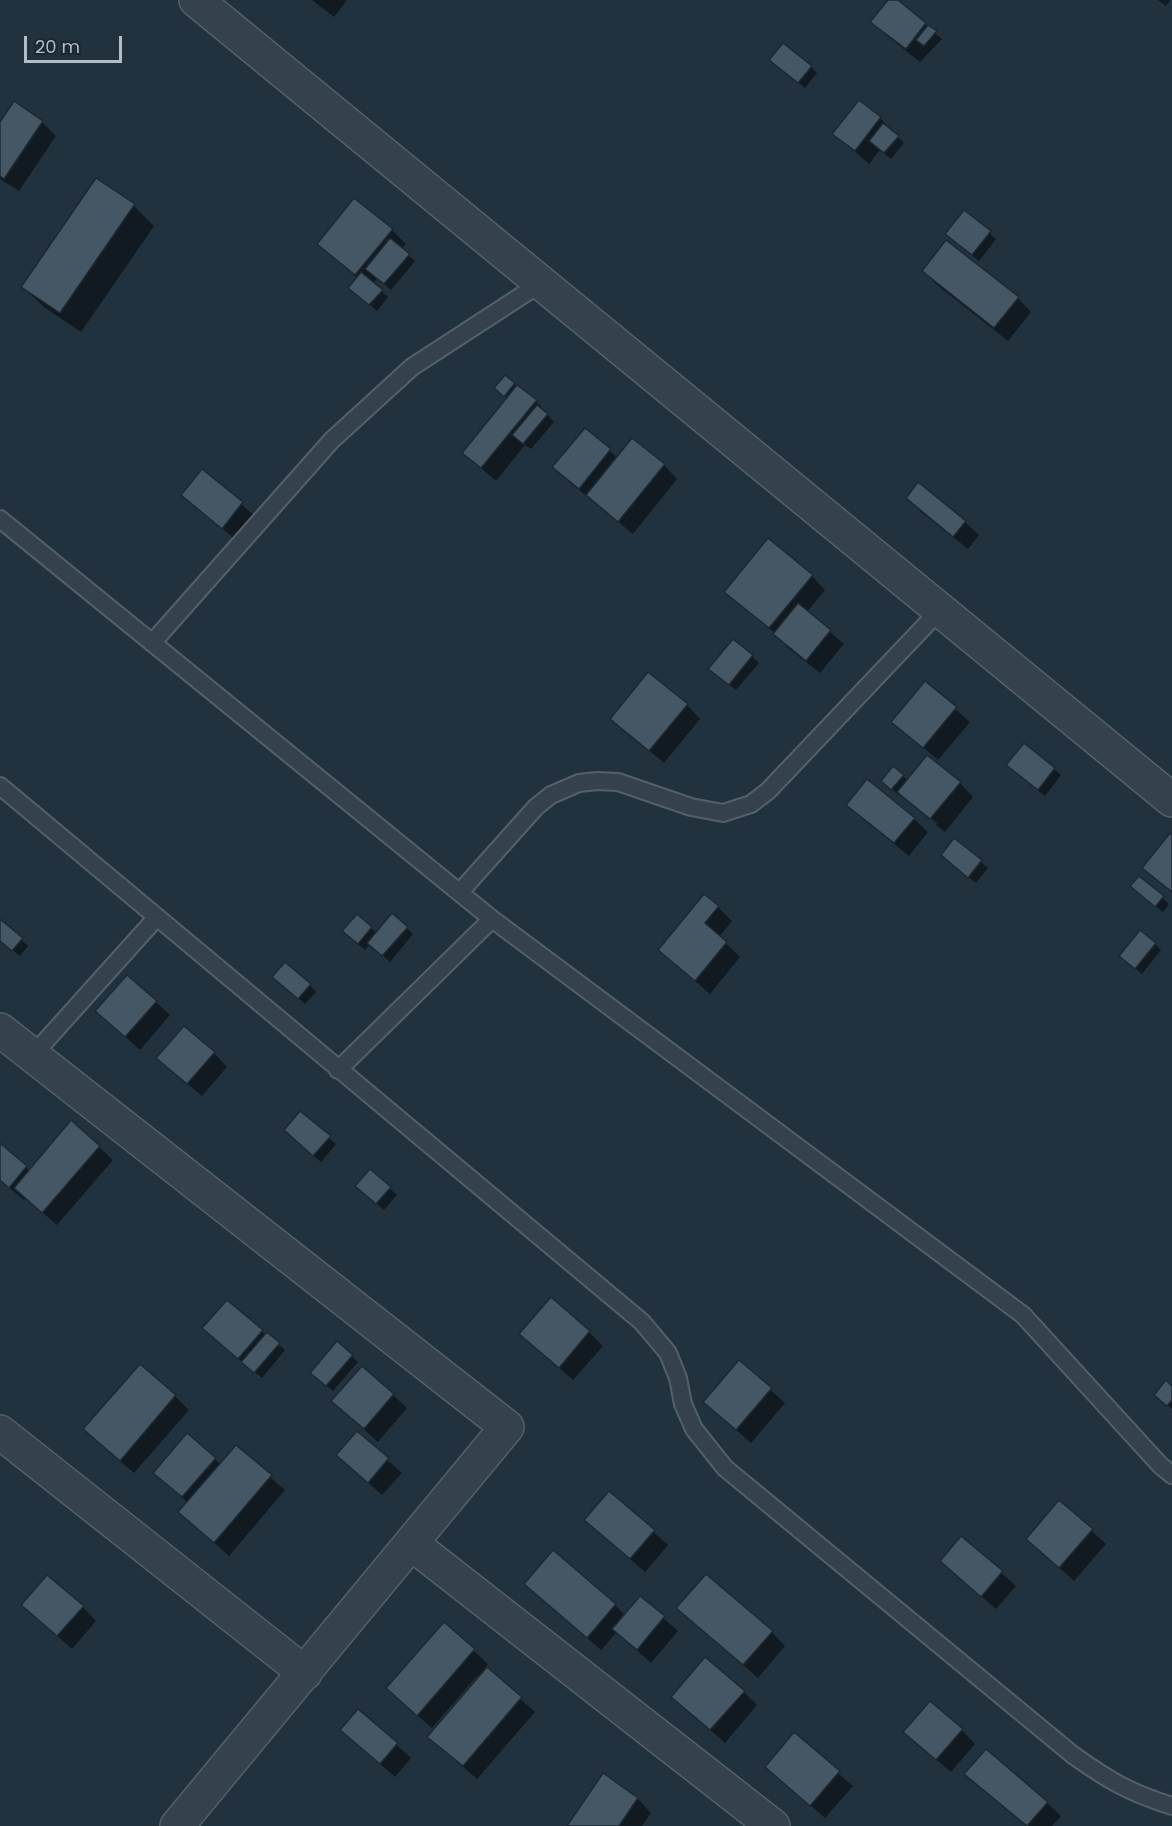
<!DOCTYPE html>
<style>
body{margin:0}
#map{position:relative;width:1172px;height:1826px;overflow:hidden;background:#21313e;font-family:Poppins,sans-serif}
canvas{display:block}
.scale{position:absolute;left:24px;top:36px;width:98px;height:27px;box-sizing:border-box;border:3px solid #b1bdc9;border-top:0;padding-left:8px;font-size:18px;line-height:21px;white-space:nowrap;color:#b1bdc9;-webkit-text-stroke:4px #1a2732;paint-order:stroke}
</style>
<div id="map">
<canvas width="1172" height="1826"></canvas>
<div class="scale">20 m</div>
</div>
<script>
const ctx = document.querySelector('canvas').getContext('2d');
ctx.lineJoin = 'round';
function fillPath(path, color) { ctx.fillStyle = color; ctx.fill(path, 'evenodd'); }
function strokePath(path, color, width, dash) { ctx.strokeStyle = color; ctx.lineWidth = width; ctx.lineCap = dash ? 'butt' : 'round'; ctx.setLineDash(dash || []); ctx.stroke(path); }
fillPath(new Path2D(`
 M312,0H347L334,17Z
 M890,0H895L942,39L920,62L886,35L873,21Z
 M1158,0H1170L1166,6Z
 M778,66L811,67L817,73L805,88Z
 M859,102L880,118L904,143L891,159L880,150L869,164L834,133Z
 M15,103L42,122L56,136L19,191L0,179V125Z
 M134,206L154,226L81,332L44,307L23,287Z
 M964,212L996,239L979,261L954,241Z
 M392,230L406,244L401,249L415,261L391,290L377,278L373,284L388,297L377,311L357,294V278L319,244Z
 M924,271L1018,298L1031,312L1008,341L937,285Z
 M505,377L536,401L554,422L531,449L525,445L496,481L464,453L508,399L496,387Z
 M585,430L618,458L664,465L677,479L633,534L568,481L555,467Z
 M202,471L256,517L237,541L183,495Z
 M908,498L965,522L979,535L968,549L921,512Z
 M812,576L825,590L807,612L844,644L820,673L788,648L775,633L740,605L726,592Z
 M752,656L759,663L736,690L717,675Z
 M925,683L970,722L938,760L893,722Z
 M687,705L700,719L664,763L612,719Z
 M1025,745L1061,775L1045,796L1015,772Z
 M903,776L908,781L960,783L973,797L945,832L936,825L937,823L911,802V805L900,793L899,795L890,788Z
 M848,804L914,819L928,832L909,856L862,818Z
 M1172,837V893L1144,868Z
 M954,840L988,868L976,883L949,862Z
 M1139,878L1169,904L1163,912L1139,893Z
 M718,907L732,921L719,937L740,957L710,994L660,950Z
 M357,916L377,933L407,928L413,934L390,962L370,944L365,950L351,938Z
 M0,921L28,946L20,956L0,940Z
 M1155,944L1161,950L1142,974L1128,962Z
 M281,983L310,985L316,992L305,1004Z
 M156,1002L170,1015L140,1050L97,1011Z
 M214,1053L227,1067L202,1096L172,1071Z
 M300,1113L336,1144L321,1162L292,1137Z
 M0,1145L30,1171L99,1147L113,1160L57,1225L26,1198L24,1200L0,1180Z
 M370,1171L397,1195L384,1210L364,1192Z
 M262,1332L285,1350L262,1378L218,1342Z
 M589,1332L603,1346L573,1380L521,1334Z
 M352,1356L358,1362L333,1391L319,1379Z
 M739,1362L785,1403L751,1443L705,1402Z
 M1172,1388V1409L1163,1401Z
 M393,1395L407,1408L378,1442L347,1414Z
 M175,1396L189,1410L134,1473L99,1443Z
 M357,1433L402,1473L382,1495L338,1455Z
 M236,1447L285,1490L229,1556L180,1512L188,1503L155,1473L215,1459L221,1465Z
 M609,1493L668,1545L645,1572L600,1533Z
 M1060,1502L1106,1544L1074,1581L1028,1539Z
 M962,1538L1016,1586L996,1609L942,1561Z
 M526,1584L615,1605L625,1615L640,1598L678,1631L651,1663L617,1632L601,1650Z
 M23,1605L83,1607L96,1621L72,1649Z
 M678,1608L772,1632L785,1646L758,1678Z
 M444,1624L488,1664L485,1668L535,1712L477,1779L429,1737L479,1678L477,1676L432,1728L402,1702Z
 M744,1692L757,1705L725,1743L673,1697Z
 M358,1711L411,1758L395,1777L342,1730Z
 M962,1730L975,1744L951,1772L919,1745Z
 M794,1735L853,1786L825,1818L767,1767Z
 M604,1775L638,1799L651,1813L642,1826H568Z
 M980,1787L1047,1803L1061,1816L1052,1826H1026Z`), '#0007');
const building = new Path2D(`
 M888,0H898L926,23L906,49L870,22Z
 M928,25L937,31L924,46L916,40Z
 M783,43L812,66L798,83L769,60Z
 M859,100L881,117L855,151L832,134Z
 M14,101L43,121L4,179L0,176V122Z
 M883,123L899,136L884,153L869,141Z
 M96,178L135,204L60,313L21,287Z
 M354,198L393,229L355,275L317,244Z
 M964,210L991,231L972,255L945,234Z
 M390,238L410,254L384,284L365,269Z
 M946,240L1019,297L994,328L922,271Z
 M361,272L383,290L369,305L348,288Z
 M505,375L515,383L504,397L494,388Z
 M517,385L537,400L481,468L462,453Z
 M537,405L548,414L523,444L512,435Z
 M585,428L611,449L579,489L552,467Z
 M632,438L665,464L618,522L586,495Z
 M202,469L243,502L222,529L181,495Z
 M918,482L966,521L953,537L906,498Z
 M768,538L813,575L769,628L724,592Z
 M798,603L831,630L806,661L773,634Z
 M733,639L753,655L729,685L708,669Z
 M648,672L688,704L649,751L610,719Z
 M925,681L957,707L923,748L891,722Z
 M1024,743L1055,768L1038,790L1006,765Z
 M927,755L961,782L930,819L897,792Z
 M893,766L904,775L891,790L881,781Z
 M867,779L915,818L894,843L846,805Z
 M1170,833L1172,835V892L1142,868Z
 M954,838L982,860L968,878L941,855Z
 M1139,876L1164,896L1155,907L1130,886Z
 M704,894L719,906L705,923L727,942L695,981L658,950Z
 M392,913L408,927L382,956L367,943Z
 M357,914L372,927L358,944L342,931Z
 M0,919L23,938L12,951L0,941Z
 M1140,930L1156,943L1135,969L1119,956Z
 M285,962L311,984L298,999L272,977Z
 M127,975L157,1001L125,1037L95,1011Z
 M184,1026L215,1052L187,1084L156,1058Z
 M300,1111L331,1136L313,1156L284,1130Z
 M71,1120L100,1146L42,1213L14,1188Z
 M0,1143L27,1166L9,1188L0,1180Z
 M370,1169L391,1187L376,1204L355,1186Z
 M551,1297L590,1331L559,1368L519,1334Z
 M227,1300L263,1330L238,1359L202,1328Z
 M267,1332L280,1343L254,1373L241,1362Z
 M337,1341L353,1355L326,1386L310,1373Z
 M739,1360L772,1388L736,1430L703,1402Z
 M140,1364L176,1395L120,1461L83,1429Z
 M362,1366L394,1394L364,1429L331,1401Z
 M1166,1380L1172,1386V1400L1167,1406L1154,1395Z
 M357,1431L389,1458L368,1483L336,1455Z
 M187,1433L216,1458L182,1497L153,1473Z
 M236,1445L272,1475L214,1543L178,1512Z
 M609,1491L655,1530L630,1559L584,1520Z
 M1059,1500L1093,1529L1059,1568L1026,1539Z
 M961,1536L1003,1571L981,1597L940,1561Z
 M553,1550L616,1604L587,1638L524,1584Z
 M706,1574L773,1631L743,1665L676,1608Z
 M47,1575L84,1606L57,1636L21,1605Z
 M640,1596L665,1616L637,1650L612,1629Z
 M444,1622L475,1649L417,1716L386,1688Z
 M705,1657L745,1691L710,1730L671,1697Z
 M487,1667L522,1697L463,1766L427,1737Z
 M930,1701L963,1729L936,1760L903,1732Z
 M358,1709L398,1743L380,1764L340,1730Z
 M794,1732L840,1771L810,1806L765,1767Z
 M986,1749L1048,1802L1027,1826L964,1774Z
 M603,1773L638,1798L619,1826H567Z`);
fillPath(building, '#455764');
strokePath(building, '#1c2934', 1.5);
const lane = new Path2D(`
 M0,519L492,919L1023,1315L1160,1465L1172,1475
 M152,643L332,440L412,367L541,283
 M0,786L642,1322L668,1353L678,1378L683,1404L694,1429L725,1468L1073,1755C1108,1780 1130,1793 1172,1806
 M460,892L536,807L551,795L579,783L597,781L618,782L691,807L723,813L751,804L768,791L940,610
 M33,1055L157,917
 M338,1070L492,919`);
const street = new Path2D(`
 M196,0L1172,800
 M0,1030L507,1427L177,1826
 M0,1432L305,1673
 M412,1544L773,1826`);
strokePath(lane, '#53606b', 20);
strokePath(street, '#53606b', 36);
strokePath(lane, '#35424d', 16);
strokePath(street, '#35424d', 33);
</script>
